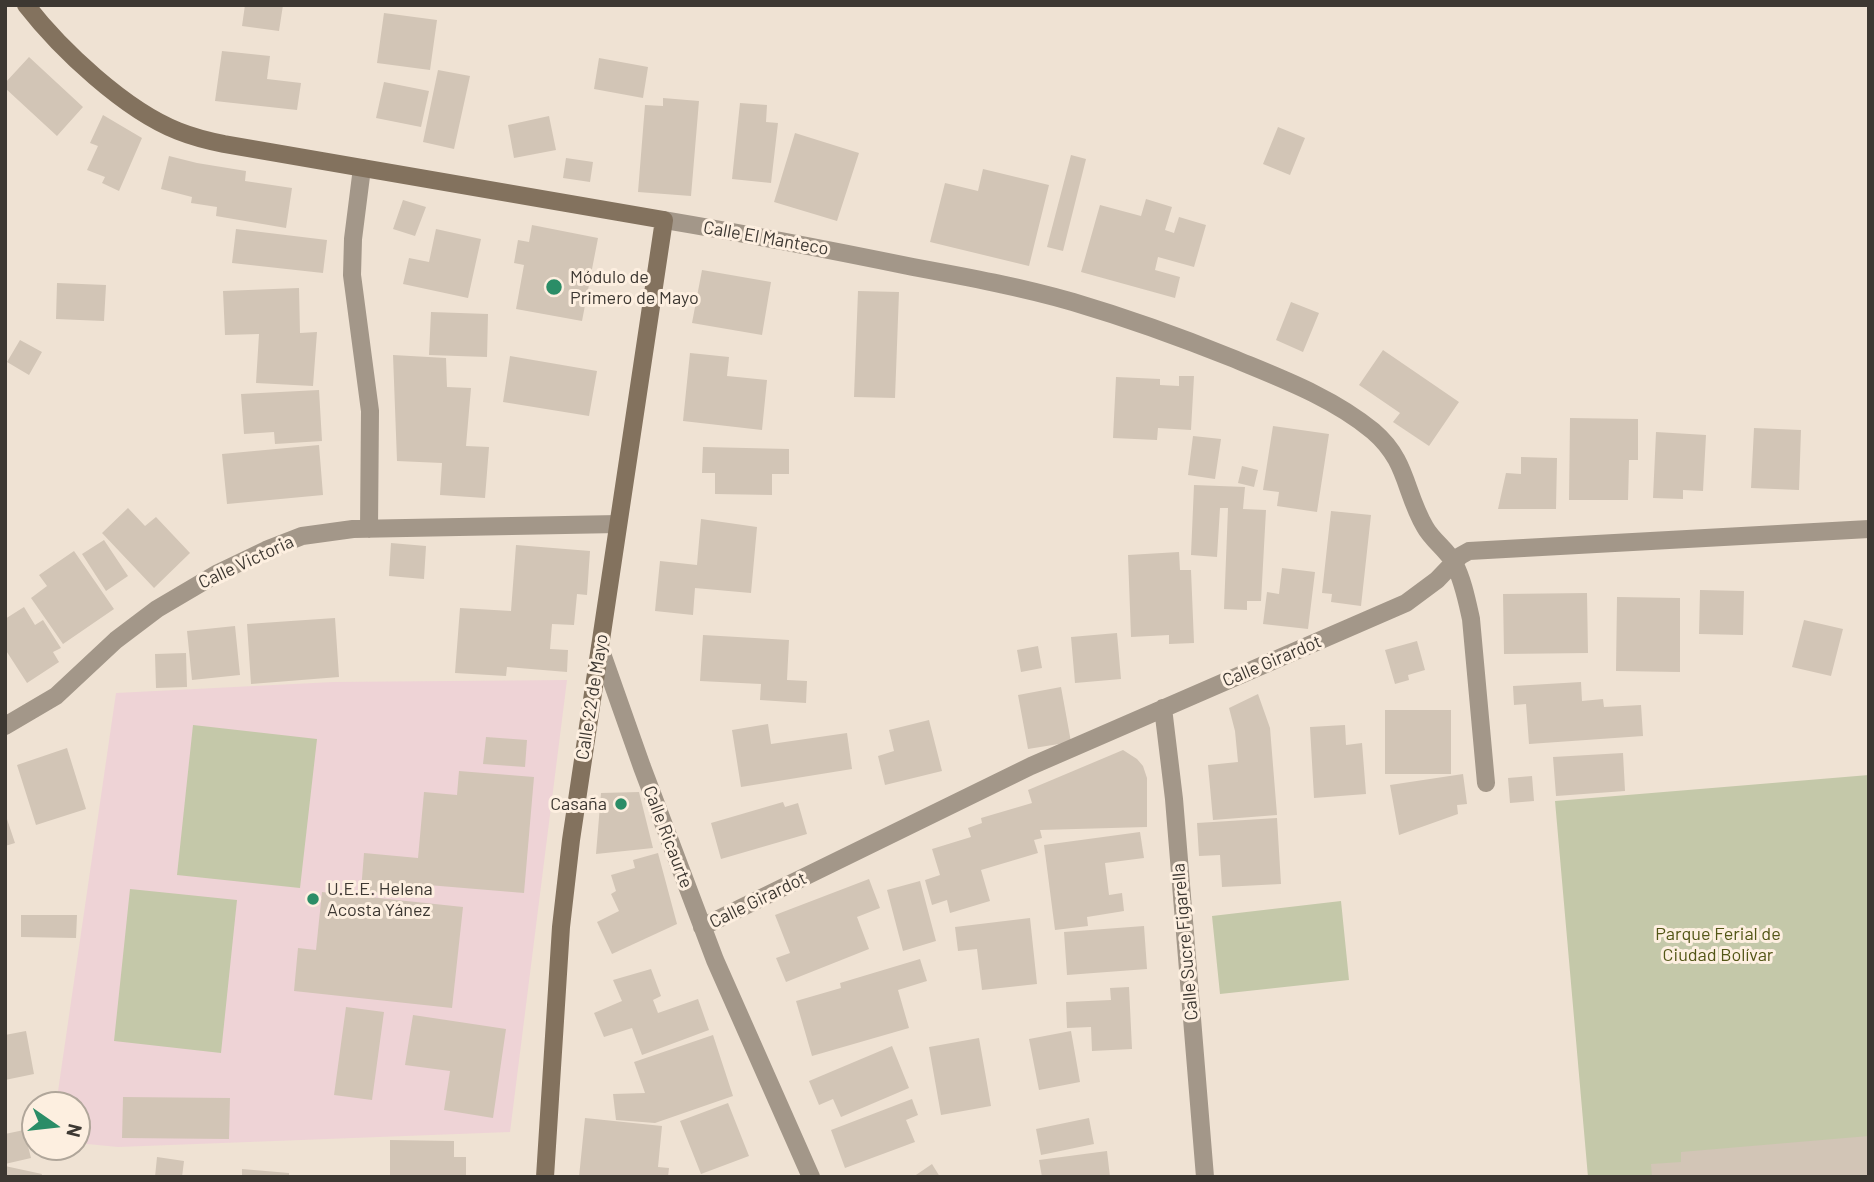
<!DOCTYPE html>
<meta charset="utf-8">
<style>
body{margin:0}
#map{position:relative;width:1874px;height:1182px;overflow:hidden;background:#efe2d3;font-family:Barlow,sans-serif}
canvas{display:block}
.frame{position:absolute;inset:0;border:7px solid #3d3832;pointer-events:none}
.north{position:absolute;left:21px;top:1091px;width:70px;height:70px;box-sizing:border-box;background:#fdefe0;border:2px solid #b0a69a;border-radius:50%;rotate:104deg;font-size:19px;font-weight:700;line-height:28px;text-align:center;color:#3d3832}
.north::after{content:'';display:block;margin:auto;width:24px;height:32px;background:#2b8d67;clip-path:polygon(50% 0,100% 100%,50% 72%,0 100%)}
</style>
<div id="map">
<canvas width="1874" height="1182"></canvas>
<div class="frame"></div>
<div class="north">N</div>
</div>
<script>
const ctx = document.querySelector('canvas').getContext('2d');
ctx.lineJoin = 'round';
function fillPath(path, color) { ctx.fillStyle = color; ctx.fill(path, 'evenodd'); }
function strokePath(path, color, width, dash) { ctx.strokeStyle = color; ctx.lineWidth = width; ctx.lineCap = dash ? 'butt' : 'round'; ctx.setLineDash(dash || []); ctx.stroke(path); }
function drawText(font, color, halo, rows, align = 'center') {
  ctx.font = font + ' Barlow,sans-serif'; ctx.lineWidth = 6; ctx.setLineDash([]); ctx.textBaseline = 'middle'; ctx.strokeStyle = halo; ctx.fillStyle = color; for (const [text, x, y, turn = 0] of rows) {
    ctx.save(); ctx.translate(x, y); ctx.rotate((+turn || 0) * Math.PI / 180); ctx.textAlign = isNaN(turn) ? turn : align; if (halo) ctx.strokeText(text, 0, 0); ctx.fillText(text, 0, 0); ctx.restore();
  }
}
fillPath(new Path2D(`
 M567,680L510,1132L118,1147L77,1143V1105H56L116,693L333,682Z`), '#eed3d6');
fillPath(new Path2D(`
 M193,725L317,739L300,888L177,875Z
 M1869,775V1177H1588L1555,801Z
 M130,889L237,900L221,1053L114,1041Z
 M1341,901L1349,980L1220,994L1212,916Z`), '#c4c8a9');
fillPath(new Path2D(`
 M245,5H283L279,31L242,26Z
 M384,13L437,20L430,70L377,63Z
 M222,51L270,56L267,79L301,83L297,110L215,101Z
 M29,57L83,107L57,136L5,88V83Z
 M599,58L648,67L643,98L594,89Z
 M438,70L470,76L454,149L423,142Z
 M384,82L429,91L421,127L376,118Z
 M663,98L699,101L691,196L638,192L645,105L663,106Z
 M740,103L767,105L766,122L778,123L771,183L732,179Z
 M103,115L142,138L119,191L102,183L105,177L87,170L98,146L90,143Z
 M549,116L556,150L514,158L508,125Z
 M1278,127L1305,138L1290,175L1263,164Z
 M795,133L859,153L837,221L774,202Z
 M1071,155L1086,159L1063,251L1047,247Z
 M169,156L197,163L246,171L245,181L292,188L286,228L216,216L217,207L191,203L192,197L161,189Z
 M566,158L593,162L590,182L563,178Z
 M983,169L1049,185L1029,266L930,242L945,183L978,191Z
 M1146,199L1172,207L1165,230L1174,233L1179,217L1206,225L1194,267L1158,257L1155,270L1180,277L1175,298L1081,272L1100,205L1141,216Z
 M403,200L426,207L415,236L393,229Z
 M532,225L598,238L582,321L516,309L524,265L514,263L518,240L529,242Z
 M236,229L327,240L323,273L232,263Z
 M436,229L481,239L468,298L403,284L409,258L429,262Z
 M702,270L771,282L762,335L692,323Z
 M57,283L106,285L104,321L56,319Z
 M299,288L300,333L317,332L313,386L256,383L259,334L225,335L223,291Z
 M858,291L899,292L895,398L854,397Z
 M1291,302L1319,313L1303,352L1276,340Z
 M431,312L488,314L487,357L429,355Z
 M20,340L42,352L29,375L7,362Z
 M1383,350L1459,402L1429,446L1393,422L1400,413L1359,385Z
 M690,353L729,357L727,376L767,380L762,430L683,421Z
 M393,355L446,358L447,387L471,388L466,446L489,447L485,498L440,495L442,463L397,461Z
 M510,356L597,371L589,416L503,402Z
 M1179,376H1194L1191,430L1158,428L1157,440L1113,438L1116,377L1160,379V385L1179,386Z
 M319,390L322,441L275,444L274,432L244,434L241,394Z
 M1570,418L1638,419V460H1629L1628,500H1569Z
 M1273,426L1329,434L1317,512L1277,506L1279,492L1263,490Z
 M1754,428L1801,430L1799,490L1751,488Z
 M1656,432L1706,435L1703,491L1683,490V499L1653,498Z
 M1193,436L1221,439L1215,479L1188,475Z
 M319,445L323,495L227,504L222,454Z
 M703,447L789,449V474H772V495L715,494V473H702Z
 M1521,457L1557,458L1556,509H1498L1506,473L1521,474Z
 M1242,466L1258,470L1254,487L1238,483Z
 M1194,485L1245,487L1243,509L1266,510L1261,601H1247V610L1224,609L1228,508H1220L1217,557L1191,555Z
 M128,508L145,526L156,517L190,553L154,588L102,533Z
 M1331,511L1371,515L1361,606L1331,602L1332,594L1322,593Z
 M701,519L757,527L751,593L695,588L693,615L655,611L660,561L697,565Z
 M104,540L128,576L106,591L82,554Z
 M391,543L426,546L424,579L389,576Z
 M516,545L590,551L587,595L577,594L574,625L552,624L550,649L568,650L567,672L507,667L506,676L455,673L460,608L511,611Z
 M74,551L114,609L63,644L31,598L47,586L39,575Z
 M1179,552L1180,570H1191L1194,643L1169,644V635L1131,637L1128,555Z
 M1282,568L1315,572L1308,629L1263,624L1267,592L1279,594Z
 M1700,590L1744,591L1743,635L1699,634Z
 M1587,593L1588,653L1504,654L1503,594Z
 M1617,597L1680,598V672L1616,671Z
 M24,607L35,625L43,620L61,648L53,652L59,662L27,683L5,649V619Z
 M335,618L339,677L251,684L247,624Z
 M1804,620L1843,629L1831,676L1792,667Z
 M235,626L240,675L192,680L187,631Z
 M1117,633L1121,679L1075,683L1071,637Z
 M703,635L789,640L787,680L807,681L806,703L760,700L761,684L700,681Z
 M1417,641L1425,670L1408,675L1409,680L1395,684L1385,650Z
 M1038,646L1042,668L1021,672L1017,650Z
 M186,653L187,687L156,688L155,654Z
 M1581,682L1582,701L1603,699L1604,707L1641,705L1643,736L1529,744L1526,704L1514,705L1513,686Z
 M1061,687L1071,742L1028,749L1018,695Z
 M1258,694L1270,728L1277,815L1213,820L1208,765L1238,762L1235,731L1229,708Z
 M1385,710H1451V774H1385Z
 M929,720L942,771L885,785L878,756L894,751L889,730Z
 M768,724L771,744L847,733L852,769L741,787L732,730Z
 M1345,725L1346,745L1362,743L1366,794L1314,798L1310,727Z
 M486,737L527,740L525,767L483,764Z
 M67,748L86,809L36,825L17,765Z
 M1123,750L1137,759L1143,766L1147,778V827L1040,830L1042,838L1034,840L1038,853L981,870L990,901L950,913L947,900L932,905L925,880L940,875L932,849L971,837L968,828L982,823L981,818L1032,803L1028,790Z
 M1623,753L1625,791L1556,796L1553,757Z
 M459,771L534,777L524,893L416,884V896L361,891L364,853L418,858L424,792L457,795Z
 M1463,774L1467,804L1457,805L1458,814L1399,835L1390,785Z
 M1532,776L1534,801L1510,803L1508,778Z
 M639,792L653,848L596,854L601,793Z
 M783,802L785,807L798,803L807,834L721,859L711,823Z
 M5,813L15,843L5,846Z
 M1277,818L1281,884L1222,887L1220,855L1199,856L1197,823Z
 M1140,832L1144,858L1105,863L1109,895L1122,893L1124,911L1087,917L1088,926L1055,930L1044,845Z
 M658,853L677,924L612,954L597,922L619,911L611,894L616,891L611,875L635,868L633,860Z
 M869,879L880,908L857,917L869,949L786,982L776,958L790,953L775,915Z
 M920,881L936,941L903,951L887,890Z
 M322,892L463,907L452,1008L294,991L298,948L316,950Z
 M21,915H77L76,938L21,937Z
 M1030,918L1037,984L982,990L977,949L958,951L955,927Z
 M1144,926L1147,969L1067,975L1064,932Z
 M920,959L927,981L898,990L909,1028L812,1056L796,1001L841,988L840,983Z
 M651,969L661,996L653,1000L658,1013L698,999L709,1030L642,1055L632,1028L604,1037L594,1013L622,1001L613,980Z
 M1129,987L1132,1049L1092,1051L1091,1027L1067,1028L1066,1002L1111,1000L1110,988Z
 M346,1007L384,1012L372,1100L334,1095Z
 M413,1015L506,1029L493,1118L444,1110L450,1071L405,1065Z
 M26,1031L34,1074L5,1080V1035Z
 M1071,1031L1080,1082L1039,1090L1029,1039Z
 M713,1035L733,1096L655,1123L616,1120L613,1094L645,1093L634,1062Z
 M979,1038L991,1106L941,1115L929,1047Z
 M892,1046L909,1088L841,1117L833,1099L819,1105L809,1081Z
 M123,1097L230,1098L229,1139L122,1138Z
 M912,1099L918,1115L906,1120L915,1142L845,1168L831,1130Z
 M728,1103L749,1156L701,1174L680,1121Z
 M585,1118L662,1126L658,1167L669,1168L668,1177H579Z
 M1089,1118L1094,1144L1041,1155L1036,1129Z
 M24,1130L31,1158L5,1164V1134Z
 M1869,1136V1177H1652L1651,1164L1681,1162V1152Z
 M390,1140L454,1141V1157H466V1177H390Z
 M1107,1151L1110,1177H1042L1039,1160Z
 M157,1157L184,1161L182,1177H155Z
 M932,1164L940,1177H913Z
 M5,1166L42,1174L41,1177H5Z
 M242,1169L289,1173V1177H242Z`), '#d2c5b6');
strokePath(new Path2D(`
 M362,168L353,239L352,275L370,411L369,529
 M664,220C747,234 830,250 913,267C967,277 1021,287 1073,302C1127,318 1180,337 1232,358C1280,378 1332,397 1373,431C1408,461 1404,491 1425,527C1432,540 1448,551 1454,563C1463,580 1467,601 1471,619L1486,783
 M600,648L642,767L715,960L811,1177
 M1163,708L1174,799L1205,1177
 M5,726L56,696L116,640L157,609L218,573L266,550L302,536L353,529L618,524
 M702,927L1031,766L1406,603L1437,580L1460,556L1469,551L1869,529`), '#a39789', 18);
strokePath(new Path2D(`
 M26,5C61,50 125,110 178,131C193,137 209,141 224,144L664,220L571,840L561,927L545,1177`), '#83725e', 18);
for (const [x, y, r, color] of [
 [554,287,9,"#2b8d67"],
 [621,804,7,"#2b8d67"],
 [313,899,7,"#2b8d67"]
]) { const dot = new Path2D(); dot.arc(x, y, r, 0, 2 * Math.PI); ctx.fillStyle = color; ctx.fill(dot); strokePath(dot, '#fdefe0', 2.5); }
drawText('18px', '#3d3832', '#fdefe0', [
 ["Calle El Manteco",766,238,10],
 ["Calle Victoria",246,562,-25],
 ["Calle Girardot",1272,661,-23],
 ["Calle 22 de Mayo",592,697,-81],
 ["Calle Ricaurte",668,837,69],
 ["Calle Girardot",758,900,-26],
 ["Calle Sucre Figarella",1185,942,-95]
]);
drawText('18px', '#3d3832', '#fdefe0', [
 ["Módulo de",570,277],
 ["Primero de Mayo",570,298],
 ["Casaña",607,804,"right"],
 ["U.E.E. Helena",327,889],
 ["Acosta Yánez",327,910]
], 'left');
drawText('18px', '#535616', '#fdefe0', [
 ["Parque Ferial de",1718,934],
 ["Ciudad Bolívar",1718,955]
]);
</script>
